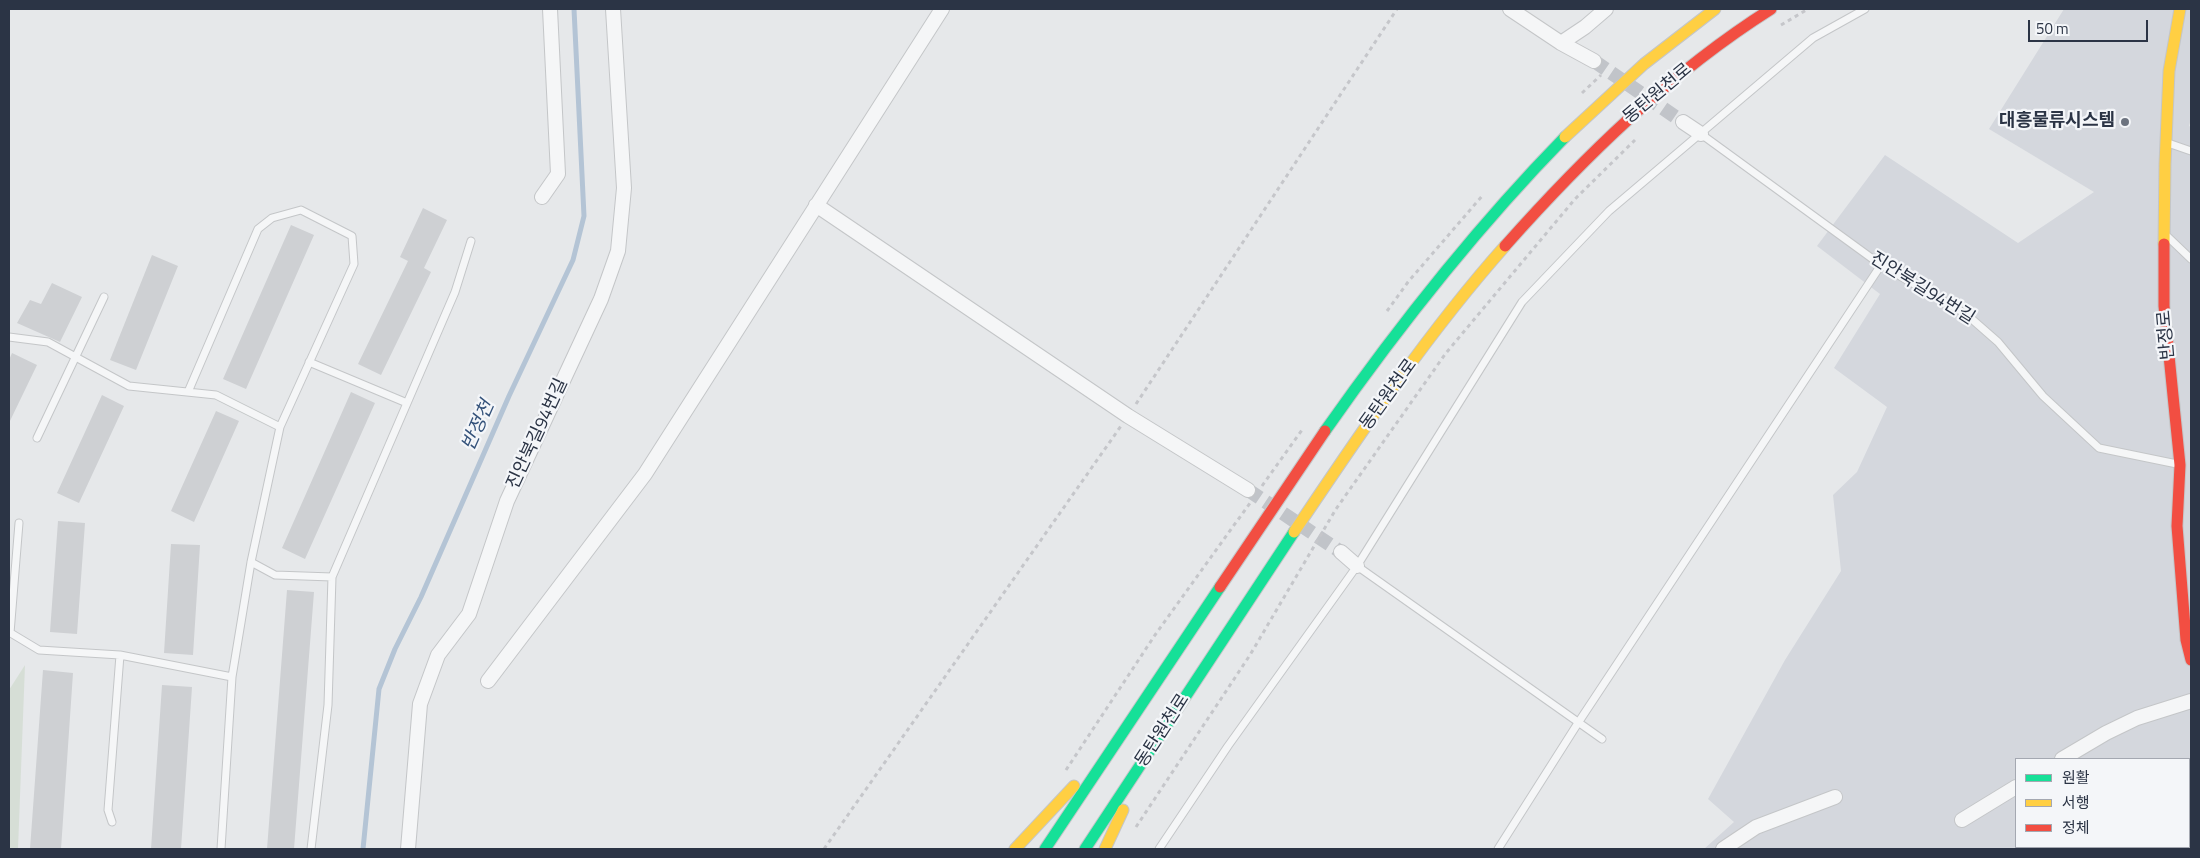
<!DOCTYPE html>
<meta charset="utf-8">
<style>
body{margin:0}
#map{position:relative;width:2200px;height:858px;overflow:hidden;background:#e6e8ea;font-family:"Titillium Web","Noto Sans KR",sans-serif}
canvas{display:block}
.frame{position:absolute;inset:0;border:10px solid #2b3445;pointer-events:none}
.legend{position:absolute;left:2015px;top:758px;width:175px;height:90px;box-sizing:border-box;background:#f4f6f9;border:1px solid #a4a8b1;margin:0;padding:6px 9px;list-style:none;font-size:15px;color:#2b3445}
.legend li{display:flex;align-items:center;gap:10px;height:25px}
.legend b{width:25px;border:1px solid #a4a8b1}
.scale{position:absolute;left:2028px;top:20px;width:120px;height:22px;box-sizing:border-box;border:2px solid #2b3445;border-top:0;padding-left:6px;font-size:15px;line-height:18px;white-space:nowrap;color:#2b3445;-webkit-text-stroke:4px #f4f6f9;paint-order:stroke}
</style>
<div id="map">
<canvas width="2200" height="858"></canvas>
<div class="frame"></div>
<ul class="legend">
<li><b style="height:6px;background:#16e098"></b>원활</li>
<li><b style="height:6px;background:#ffcf43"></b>서행</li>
<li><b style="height:6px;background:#f24e42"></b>정체</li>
</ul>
<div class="scale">50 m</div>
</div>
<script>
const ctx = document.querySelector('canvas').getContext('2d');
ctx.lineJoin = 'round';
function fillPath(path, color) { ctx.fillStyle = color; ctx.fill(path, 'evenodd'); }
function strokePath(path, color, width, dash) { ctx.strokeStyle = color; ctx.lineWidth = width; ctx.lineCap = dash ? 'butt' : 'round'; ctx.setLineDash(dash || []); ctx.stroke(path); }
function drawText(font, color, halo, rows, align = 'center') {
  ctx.font = font + ' "Titillium Web","Noto Sans KR",sans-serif'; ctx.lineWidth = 4.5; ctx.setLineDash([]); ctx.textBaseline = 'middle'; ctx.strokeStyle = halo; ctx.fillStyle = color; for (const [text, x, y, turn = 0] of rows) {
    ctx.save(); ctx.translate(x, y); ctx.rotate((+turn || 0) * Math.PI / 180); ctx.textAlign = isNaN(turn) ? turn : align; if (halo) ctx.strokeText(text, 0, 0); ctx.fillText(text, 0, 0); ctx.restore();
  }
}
fillPath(new Path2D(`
 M2064,9H2191V119L2189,126L2191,127V849H1704L1734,822L1708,799L1785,660L1841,571L1833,495L1857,472L1887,407L1834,368L1880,294L1817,246L1885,155L2018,243L2094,192L1989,129ZM2016,759H2189V847H2016Z`), '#d4d7dd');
fillPath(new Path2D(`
 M25,665L18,849H9V690Z`), '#d6ded6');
strokePath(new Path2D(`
 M363,849L379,689L395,649L421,597L509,396L573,260L584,216L574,9`), '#b4c4d5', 5);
fillPath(new Path2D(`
 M423,208L447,220L424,268L431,272L381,375L358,364L408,261L400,257Z
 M291,225L314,235L246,389L223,379Z
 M152,255L178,266L136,370L110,360Z
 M52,283L82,297L60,342L17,323L30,300L41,304Z
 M12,353L37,365L9,423V360Z
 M351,392L375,403L305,559L282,548Z
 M102,395L124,406L79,503L57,493Z
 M216,411L239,421L194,522L171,511Z
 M58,521L85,523L77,634L50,632Z
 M171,544L200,545L193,655L164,653Z
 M287,590L314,592L294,849H267Z
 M43,670L73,673L61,849H30Z
 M162,685L192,687L181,849H151Z`), '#ced0d3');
strokePath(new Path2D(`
 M1594,61L1683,122
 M1248,490L1341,552`), '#c1c4c9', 14, [14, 7]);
const lane = new Path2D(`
 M1701,134L1881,265L1966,314L1998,342L2043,396L2099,448L2177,464
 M2168,143L2191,151
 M2168,237L2191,259
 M9,337L48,342L129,386L216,395L280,427
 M309,362L407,403
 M188,392L258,229L272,218L301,210L352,236L354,264L280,427L251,562L232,677L221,849
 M37,438L104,297
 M251,562L275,575L332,577
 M1357,566L1602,739
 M9,632L39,650L120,655L232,677
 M10,633L19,523
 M112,822L108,810L120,655
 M311,849L328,705L332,577L455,292L471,241
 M1159,849L1228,746L1357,566L1522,302L1609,211L1813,38L1865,9
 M1498,849L1578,723L1881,265`);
const street = new Path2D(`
 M1510,9L1561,43L1594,61
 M1561,43L1585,27L1606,9
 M1683,122L1701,134
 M542,197L558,174L550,9
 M816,205L1128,416L1248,490
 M1341,552L1357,566
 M488,681L645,474L942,9
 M2062,759L2106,733L2137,718L2191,701
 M1962,820L2016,787
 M408,849L420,704L438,655L469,614L507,501L601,299L618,251L624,188L613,9
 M1723,849L1756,827L1835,797`);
const fast = new Path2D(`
 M1325,431C1398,327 1476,228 1565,137
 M1045,849L1220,587
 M1085,849L1294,532`);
const slow = new Path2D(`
 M1565,137L1644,64L1715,9
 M2164,244L2165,164L2169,71L2180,9
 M1294,532C1360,434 1426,335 1505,246
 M1015,849L1074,786
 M1105,849L1123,810`);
const jam = new Path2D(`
 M2164,244V306L2180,465L2177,526L2186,640L2191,660
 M1505,246C1584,157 1670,73 1771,9
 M1220,587L1325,431`);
strokePath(lane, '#c4c6c8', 9);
strokePath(street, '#c4c6c8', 16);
strokePath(fast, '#c4c6c8', 13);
strokePath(slow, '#c4c6c8', 13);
strokePath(jam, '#c4c6c8', 13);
strokePath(new Path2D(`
 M1781,25L1808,9
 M1582,93L1601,75
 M1387,311L1408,282L1483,195
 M1136,404L1397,9
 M1262,486L1302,430
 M1066,770L1155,635L1250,503
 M1136,827L1250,655L1336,509L1446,353L1575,199L1635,140
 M824,849L1121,426`), '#c5c6ca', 3, [4, 4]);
strokePath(lane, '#f5f6f7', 7);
strokePath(street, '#f5f6f7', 14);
strokePath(fast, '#16e098', 11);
strokePath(slow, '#ffcf43', 11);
strokePath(jam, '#f24e42', 11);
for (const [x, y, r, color] of [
 [2125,122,5,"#6c737f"]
]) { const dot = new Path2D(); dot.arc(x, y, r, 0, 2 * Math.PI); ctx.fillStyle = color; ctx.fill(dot); strokePath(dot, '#f4f6f9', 2); }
drawText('18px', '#2b3445', '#f4f6f9', [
 ["동탄원천로",1658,94,-40],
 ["진안북길94번길",1922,289,32],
 ["반정로",2167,335,-95],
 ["동탄원천로",1389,395,-54],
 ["진안북길94번길",538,434,-65],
 ["동탄원천로",1163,731,-57]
]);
drawText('bold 18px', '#2b3445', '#f4f6f9', [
 ["대흥물류시스템",2115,122]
], 'right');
drawText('italic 19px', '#34527a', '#f4f6f9', [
 ["반정천",479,426,-66]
]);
</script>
